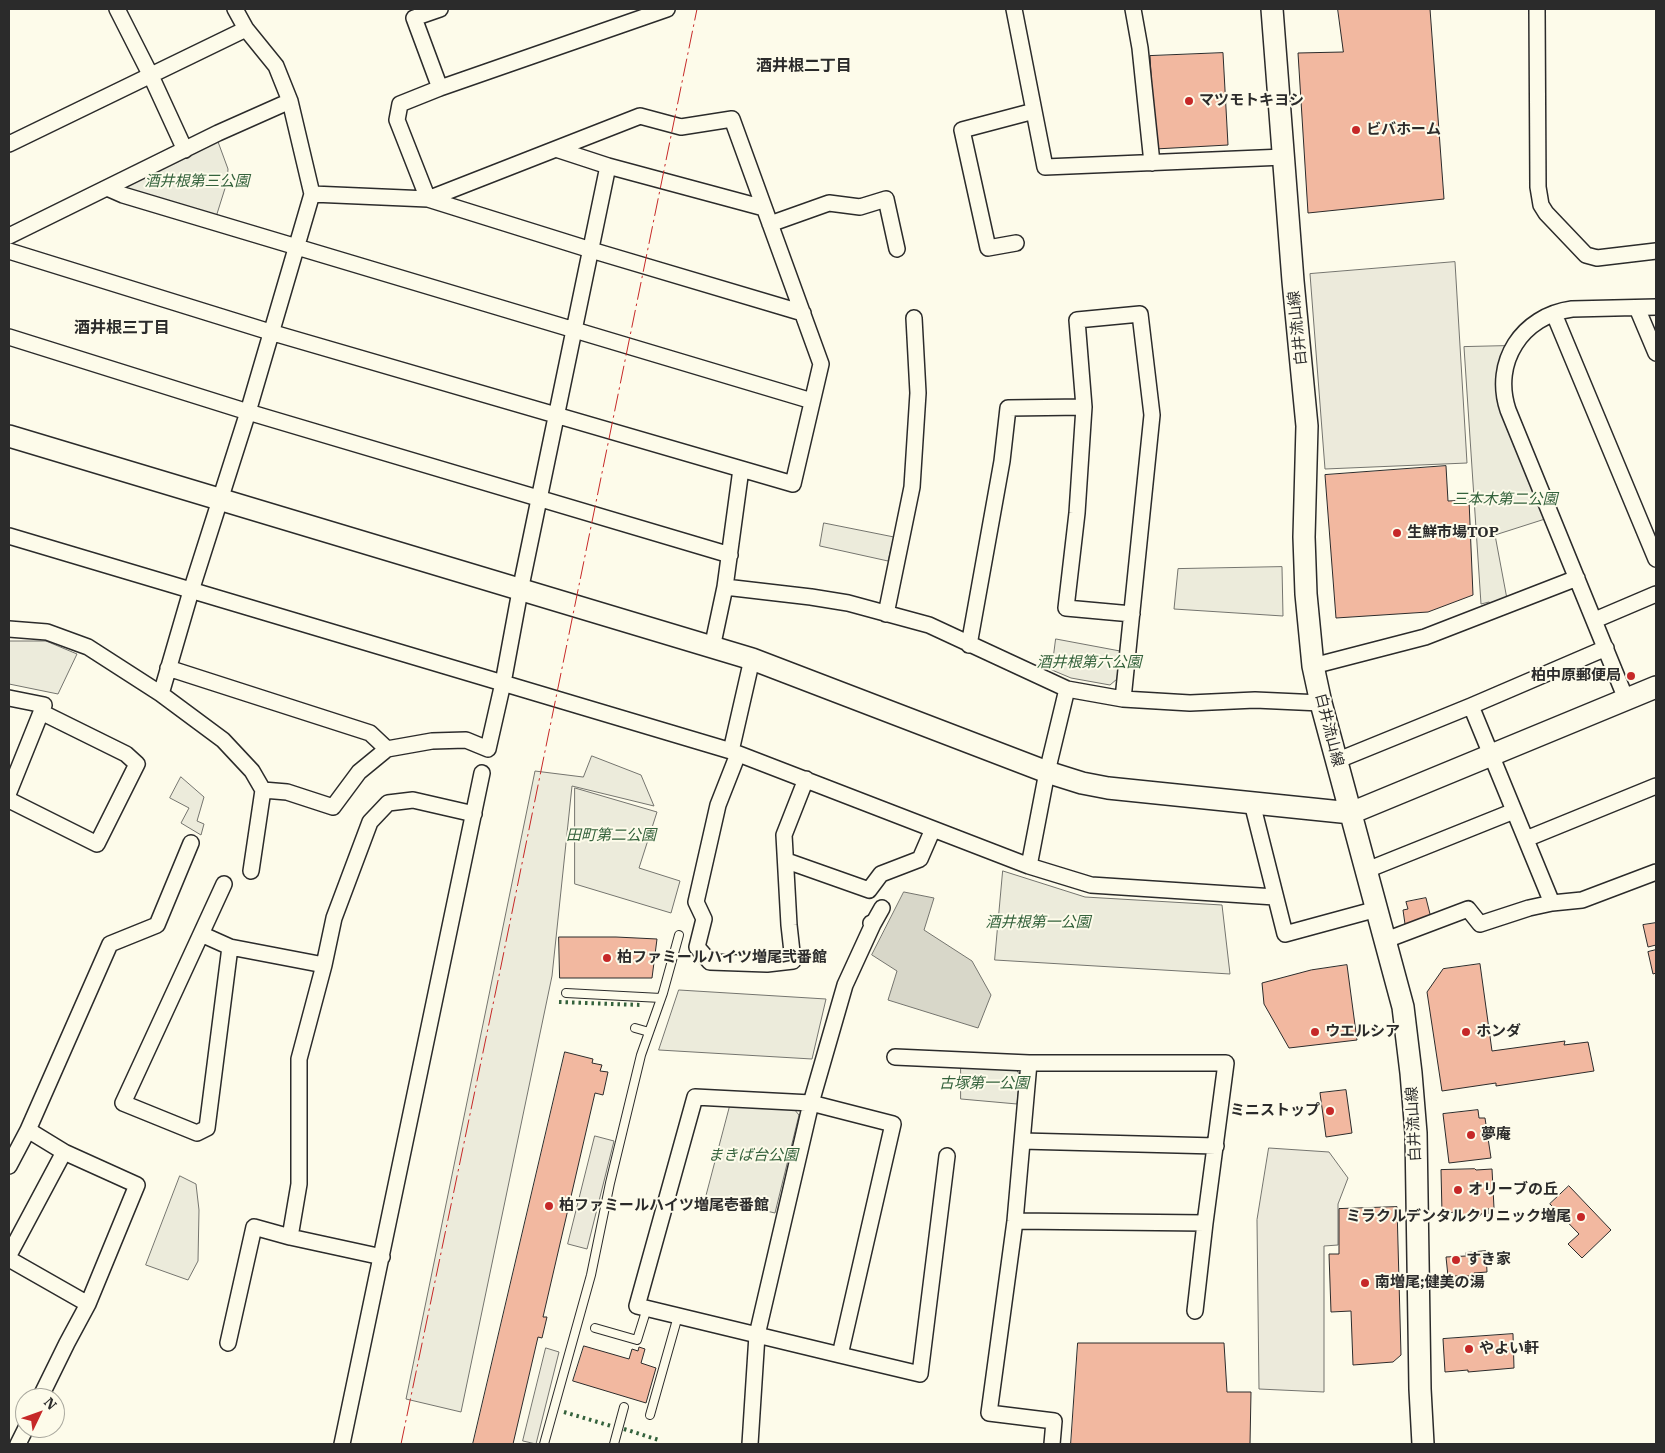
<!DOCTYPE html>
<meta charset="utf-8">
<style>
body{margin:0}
#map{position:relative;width:1665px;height:1453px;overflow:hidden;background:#fdfbea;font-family:"IBM Plex Serif",serif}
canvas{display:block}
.frame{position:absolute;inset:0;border:10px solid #2b2b2b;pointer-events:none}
.north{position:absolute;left:15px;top:1388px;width:50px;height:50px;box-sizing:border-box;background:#fdfbea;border:1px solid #a9a89e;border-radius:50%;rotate:48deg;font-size:14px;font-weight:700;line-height:20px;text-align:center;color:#2b2b2b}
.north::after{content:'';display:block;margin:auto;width:18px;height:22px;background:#c62828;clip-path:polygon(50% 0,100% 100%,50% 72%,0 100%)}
</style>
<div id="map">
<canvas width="1665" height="1453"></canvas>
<div class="frame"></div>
<div class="north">N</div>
</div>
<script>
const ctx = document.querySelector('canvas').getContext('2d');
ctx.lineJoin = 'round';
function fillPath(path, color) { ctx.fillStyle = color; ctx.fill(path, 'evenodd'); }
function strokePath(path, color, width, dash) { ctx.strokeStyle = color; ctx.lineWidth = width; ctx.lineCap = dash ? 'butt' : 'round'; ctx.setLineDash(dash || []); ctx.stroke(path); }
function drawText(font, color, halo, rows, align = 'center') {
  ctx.font = font + ' "IBM Plex Serif","Noto Sans JP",serif'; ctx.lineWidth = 4; ctx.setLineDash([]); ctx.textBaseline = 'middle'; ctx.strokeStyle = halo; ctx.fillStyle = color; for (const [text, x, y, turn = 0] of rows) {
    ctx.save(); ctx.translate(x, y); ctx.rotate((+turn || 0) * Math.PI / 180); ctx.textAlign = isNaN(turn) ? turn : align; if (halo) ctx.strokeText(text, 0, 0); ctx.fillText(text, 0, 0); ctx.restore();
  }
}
const green = new Path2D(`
 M217,139L228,169L227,182L216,217L127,191V183Z
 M1505,346C1496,369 1494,390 1501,413L1545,519L1495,535L1507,599L1493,605L1489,602L1481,604L1464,347Z
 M824,523L894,537L888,561L820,546Z
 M1282,567L1283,616L1174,609L1178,569Z
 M1056,639L1120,651L1117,679L1110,685L1071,678L1052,670Z
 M9,641H46L77,654L58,694L9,684Z
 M592,756L641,775L654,806L572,786L552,976L461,1412L406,1399L535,771L583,777Z
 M181,777L204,797L197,821L204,824L201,835L181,823L189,808L170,798Z
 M575,788L657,812L639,868L680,881L671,913L575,884Z
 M1003,871L1085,897L1222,905L1230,974L995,960Z
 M679,990L826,999L812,1059L659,1050Z
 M961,1066L1015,1068L1020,1075L1017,1104L961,1099Z
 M730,1106L794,1109L799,1115L775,1213L706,1197Z
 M180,1176L196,1184L199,1210L198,1261L188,1280L146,1265Z`);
fillPath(green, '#ecebdb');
strokePath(green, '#74746e', 1);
const parking = new Path2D(`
 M1455,262L1467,463L1325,469L1310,274Z
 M595,1136L614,1141L587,1249L568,1244Z
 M1269,1148L1329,1152L1348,1178L1338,1204V1245L1324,1246V1392L1259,1389L1257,1220Z
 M546,1348L559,1352L536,1444L523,1441Z`);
fillPath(parking, '#eceadb');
strokePath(parking, '#74746e', 1);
const water = new Path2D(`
 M904,892L934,898L924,930L972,961L991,995L978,1028L888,1000L897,971L872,955Z`);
fillPath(water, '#d8d7c9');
strokePath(water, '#74746e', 1);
const building = new Path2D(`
 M1338,9H1430L1444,199L1308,213L1298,53L1343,52Z
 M1223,53L1228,145L1155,149L1150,56Z
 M1446,466L1448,501L1469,500L1473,595L1428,612L1336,618L1325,475Z
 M1426,898L1431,918L1407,925L1405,924L1403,910L1408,909L1406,902Z
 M1656,923V945L1648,947L1643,925Z
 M559,937H616L657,939L652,978H560Z
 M1656,950V973L1653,974L1648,952Z
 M1480,964L1492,1051L1565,1041L1564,1045L1588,1042L1594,1071L1496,1086V1083L1442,1091L1427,992L1443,969Z
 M1347,965L1357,1040L1289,1048L1264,1004L1262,983L1311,970Z
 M565,1052L593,1059L592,1063L602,1065L600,1071L608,1072L603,1095L595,1093L543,1317H547L542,1338L538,1337L513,1444H473Z
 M1346,1090L1352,1133L1326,1137L1320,1093Z
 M1478,1110L1479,1118H1485L1491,1158L1449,1163L1443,1114Z
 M1475,1169L1476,1170L1492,1169L1494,1208L1488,1209V1214H1480V1216H1458V1212L1442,1213L1441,1170Z
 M1569,1186L1611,1230L1582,1258L1568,1244L1579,1234L1550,1204Z
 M1397,1207L1401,1355L1393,1362L1353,1365L1351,1311L1331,1312L1329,1254H1339V1209Z
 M1486,1251L1487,1272L1474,1273L1472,1276H1448L1446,1257L1466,1256V1253Z
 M1513,1334L1514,1368L1468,1372V1370L1445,1372L1443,1339Z
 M1078,1343H1224L1227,1392H1251L1250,1444H1071Z
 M584,1346L629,1359L632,1349L638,1351L639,1347L645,1349L641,1363L656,1368L646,1403L573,1381Z`);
fillPath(building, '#f2b8a0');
strokePath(building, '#2b2b2b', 1);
const lane = new Path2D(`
 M566,993L661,998
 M635,1028L649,1032
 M595,1328L637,1340L647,1308
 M650,1415L678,1316
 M544,1444L591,1275L610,1183L641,1055L663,993L679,935
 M614,1444L624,1407`);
const street = new Path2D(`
 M117,9L151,76L185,150
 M667,9L440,88L400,104L397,120L428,199L591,250L803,313
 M1014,9L1045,167L1284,157
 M1133,9L1140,48L1152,163
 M1537,9L1538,187L1541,205L1546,213L1586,255L1597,258L1656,251
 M440,88L414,18L440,9
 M9,144L246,29
 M556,149L608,166L764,208
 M107,188L123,195L812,401
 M770,224L829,203L860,207L886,199L897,249
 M9,236L218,133L290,101
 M1016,243L988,248L962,130L1034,111
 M9,251L270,332L793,484L821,364L732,119L681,127L640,116L428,199L312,194
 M1637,308L1656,353
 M1554,314L1656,559
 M9,337L248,412L730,555
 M9,536L731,751L1029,866L1091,885L1275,897
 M725,587L811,597L848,603L929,625L1067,689L1123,699L1190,703L1255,700L1321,703
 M886,614L912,487L918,393L914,318
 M1595,620L1656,594
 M9,629L47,632L88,647L161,694L223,740L252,771L263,790L251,871
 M969,645L1002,461L1008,408L1084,407
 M712,648L725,587L741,469
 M1313,666L1425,637L1577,578
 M168,668L370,733L387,749L432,741L466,740L488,749L503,683L520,591L608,166
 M161,694L191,591L248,412L312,194L290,101L276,66L246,29L235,9
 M9,698L44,705L9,792
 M1123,699L1152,415L1140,314L1077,320L1084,407L1077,513L1066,608L1132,614
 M1626,699L1508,410C1492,362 1522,316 1572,309L1656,307
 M1471,706L1552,903
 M731,751L752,659
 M738,754L718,805L696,902L704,919L697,947L710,962L767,964L793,961L789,925L784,835L806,779
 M1336,761L1471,706L1606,648
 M263,790L287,792L333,807L359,772L387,749
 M9,800L97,844L137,764L126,754L41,712
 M1252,803L1285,934L1377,909
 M1526,839L1656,786
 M787,861L869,890L881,874L920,859L933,829
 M1029,866L1047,772L1067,689
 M1367,870L1514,811
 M871,923L873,924L882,908
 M201,934L224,884
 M1386,940L1468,909L1480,924L1529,908L1552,903L1582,900L1656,872
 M230,947L201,934L123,1103L197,1133L207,1128L230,947L324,965
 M895,1057L1029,1063H1226L1205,1223L1015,1221
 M1029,1063L1015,1221L989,1413L1054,1421L1052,1444
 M695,1097L811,1103L893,1124L840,1355L637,1306Z
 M28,1130L110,944L157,925L191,843
 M1022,1141L1216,1146
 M9,1166L28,1130L64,1152
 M9,1255L64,1152L137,1185L88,1304L67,1343L40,1398
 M382,1257L290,1237L299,1184V1059L324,965L334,918L370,822L388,803L413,800L474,814
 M9,1259L88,1304
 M1195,1311L1205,1223
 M228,1343L254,1227L290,1237
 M840,1355L920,1374L947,1156
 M18,1444L26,1428
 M342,1444L482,773
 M750,1444L757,1335L811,1103L845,985L873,924`);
const secondary = new Path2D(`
 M1272,9L1293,281L1307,426L1304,537L1306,594L1313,666L1321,703L1403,1007L1411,1073L1416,1133L1420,1389L1423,1444
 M9,436L752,659L1047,772L1082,783L1108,788L1351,813L1656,687`);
strokePath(lane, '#2b2b2b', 10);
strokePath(street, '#2b2b2b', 18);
strokePath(secondary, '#2b2b2b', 24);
strokePath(lane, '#fdfbea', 8);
strokePath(street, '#fdfbea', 15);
strokePath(secondary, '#fdfbea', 21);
strokePath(new Path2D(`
 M559,1002L641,1005
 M564,1412L611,1426
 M624,1429L659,1440`), '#34623c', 4, [2.5, 4]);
strokePath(new Path2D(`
 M401,1444L500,971L697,9`), '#c62828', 1, [18, 4, 2.5, 4]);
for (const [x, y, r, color] of [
 [1189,101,5,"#c62828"],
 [1356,130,5,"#c62828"],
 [1397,533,5,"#c62828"],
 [1631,676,5,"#c62828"],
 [607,958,5,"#c62828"],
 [1315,1032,5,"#c62828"],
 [1466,1032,5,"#c62828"],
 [1330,1111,5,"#c62828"],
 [1471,1135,5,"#c62828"],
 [1458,1190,5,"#c62828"],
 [549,1206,5,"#c62828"],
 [1581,1217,5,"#c62828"],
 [1456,1260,5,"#c62828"],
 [1365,1283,5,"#c62828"],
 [1469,1349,5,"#c62828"]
]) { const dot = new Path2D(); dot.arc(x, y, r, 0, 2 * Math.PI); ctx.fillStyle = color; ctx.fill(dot); strokePath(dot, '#fdfbea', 2); }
drawText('bold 15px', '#2b2b2b', '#fdfbea', [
 ["マツモトキヨシ",1199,101],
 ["ビバホーム",1366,130],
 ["生鮮市場TOP",1407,533],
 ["柏中原郵便局",1621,676,"right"],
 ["柏ファミールハイツ増尾弐番館",617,958],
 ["ウエルシア",1325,1032],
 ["ホンダ",1476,1032],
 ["ミニストップ",1320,1111,"right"],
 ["夢庵",1481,1135],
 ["オリーブの丘",1468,1190],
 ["柏ファミールハイツ増尾壱番館",559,1206],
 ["ミラクルデンタルクリニック増尾",1571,1217,"right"],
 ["すき家",1466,1260],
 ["南増尾;健美の湯",1375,1283],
 ["やよい軒",1479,1349]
], 'left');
drawText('italic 15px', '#34623c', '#fdfbea', [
 ["酒井根第三公園",197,182],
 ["三本木第二公園",1505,500],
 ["酒井根第六公園",1089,663],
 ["田町第二公園",611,836],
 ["酒井根第一公園",1038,923],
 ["古塚第一公園",984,1084],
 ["まきば台公園",753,1156]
]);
drawText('15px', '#2b2b2b', '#fdfbea', [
 ["白井流山線",1298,328,-96],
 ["白井流山線",1329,730,76],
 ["白井流山線",1414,1124,-93]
]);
drawText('bold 16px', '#2b2b2b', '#fdfbea', [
 ["酒井根二丁目",804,66],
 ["酒井根三丁目",122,328]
]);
</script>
